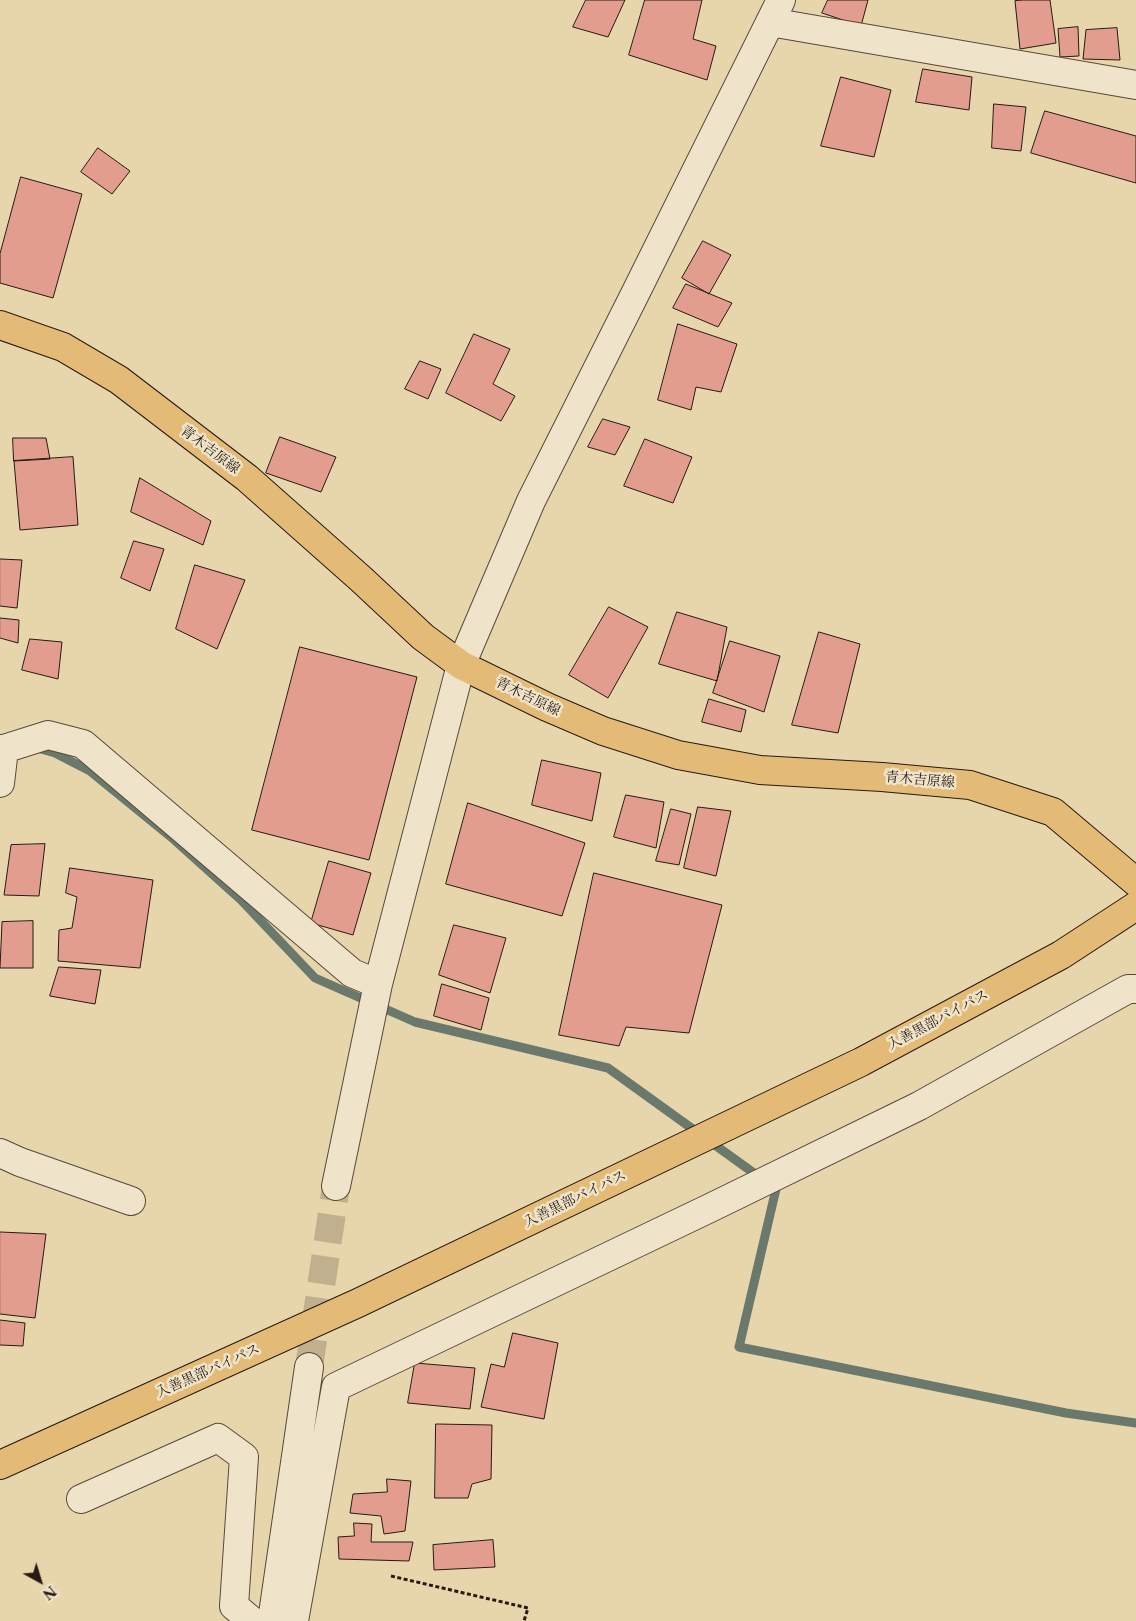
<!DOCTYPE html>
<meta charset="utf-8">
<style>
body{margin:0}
#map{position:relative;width:1136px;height:1621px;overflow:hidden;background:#e7d6ac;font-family:"Libre Caslon Text",serif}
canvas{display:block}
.north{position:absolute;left:15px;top:1556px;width:50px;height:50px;-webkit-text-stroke:4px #efe4c9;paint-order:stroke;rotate:141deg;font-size:14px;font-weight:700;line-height:20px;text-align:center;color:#271a14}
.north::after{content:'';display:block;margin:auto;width:18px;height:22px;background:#271a14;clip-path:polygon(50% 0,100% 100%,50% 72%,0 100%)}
</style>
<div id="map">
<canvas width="1136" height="1621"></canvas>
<div class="north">N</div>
</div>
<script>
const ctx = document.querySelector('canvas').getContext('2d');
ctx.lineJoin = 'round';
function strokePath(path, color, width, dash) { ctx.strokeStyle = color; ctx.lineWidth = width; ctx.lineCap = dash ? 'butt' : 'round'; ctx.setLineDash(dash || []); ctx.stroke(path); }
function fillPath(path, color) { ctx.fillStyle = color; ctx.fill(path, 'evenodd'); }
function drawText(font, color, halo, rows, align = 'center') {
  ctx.font = font + ' "Libre Caslon Text","Noto Serif JP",serif'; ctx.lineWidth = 5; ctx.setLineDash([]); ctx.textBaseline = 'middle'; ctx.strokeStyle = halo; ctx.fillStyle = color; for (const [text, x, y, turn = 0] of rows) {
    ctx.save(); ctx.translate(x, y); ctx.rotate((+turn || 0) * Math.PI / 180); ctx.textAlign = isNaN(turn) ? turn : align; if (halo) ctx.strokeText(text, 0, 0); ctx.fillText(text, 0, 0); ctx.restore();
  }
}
strokePath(new Path2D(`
 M34,747L55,753L90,771L171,837L241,900L315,978L415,1022L608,1068L776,1189L739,1347L1066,1413L1136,1423`), '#6a796c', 9);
const building = new Path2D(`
 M586,0H625L608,37L573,27Z
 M645,0H702L693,39L716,46L707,80L629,55Z
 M828,0H868L861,26L822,13Z
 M1024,0H1050L1056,43L1020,49L1015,1Z
 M1078,27L1079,56L1060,57L1058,29Z
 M1117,28L1120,60L1083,59L1086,30Z
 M923,69L972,77L969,110L916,102Z
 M841,77L891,90L874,157L821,146Z
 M994,104L1026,107L1021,151L992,148Z
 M1045,111L1136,136V183L1031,153Z
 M98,148L130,171L112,194L81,172Z
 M21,177L82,194L53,298L0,283V254Z
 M703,241L731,255L709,294L682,278Z
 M686,284L732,303L718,327L673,308Z
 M678,324L737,344L721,392L696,387L691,410L658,400Z
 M474,334L510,349L493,384L515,396L501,421L446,393Z
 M420,361L441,369L428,399L405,389Z
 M603,419L630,427L615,455L588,447Z
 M280,437L336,457L321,492L266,473Z
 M13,438H46L50,459L14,461Z
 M645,439L692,457L673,503L624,486Z
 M73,457L78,525L20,530L14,461Z
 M140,478L211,521L203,545L131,512Z
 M134,541L164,549L150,591L121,578Z
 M0,559L22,560L17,608L0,606Z
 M195,565L245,580L217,649L176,629Z
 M609,607L648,627L608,698L569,675Z
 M677,612L727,627L717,681L659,664Z
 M0,618L19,620L18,643L0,638Z
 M819,632L860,644L838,733L792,725Z
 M30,639L62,642L58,679L22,670Z
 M730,641L780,656L764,712L713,693Z
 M300,647L417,677L369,860L252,830Z
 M709,699L746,710L741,732L702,722Z
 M542,760L601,773L592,821L532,805Z
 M626,795L664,802L656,848L614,837Z
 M468,803L585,843L562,916L446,884Z
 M698,807L731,811L716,876L684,868Z
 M671,809L691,814L679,865L656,861Z
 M45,844L39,896L4,895L11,845Z
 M329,861L371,873L353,935L311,923Z
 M70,868L153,880L140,968L58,961L59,930L72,928L77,897L66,893Z
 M594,873L722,905L689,1033L626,1027L619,1046L559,1035Z
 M33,921V968H0L2,922Z
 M454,925L506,938L490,993L439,975Z
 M59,967L101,970L95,1004L50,996Z
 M442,984L489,998L481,1030L434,1016Z
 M0,1232L46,1234L35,1318L0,1314Z
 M0,1320L25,1323L23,1346L0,1345Z
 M513,1333L558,1343L544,1419L481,1407L491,1364L504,1367Z
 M415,1363L475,1368L470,1409L408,1403Z
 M436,1424L492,1425L491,1479L472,1484L468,1498H435Z
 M387,1479L411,1481L405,1531L384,1534L381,1516L350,1513L353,1494L387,1492Z
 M354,1523L372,1524L371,1542H413L409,1561L339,1559L338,1537L354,1536Z
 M493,1540L495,1567L434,1570L433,1545Z`);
fillPath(building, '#e29d8e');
strokePath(building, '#271a14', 1);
strokePath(new Path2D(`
 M309,1367L336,1186`), '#c1b08e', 28, [28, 14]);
const minor = new Path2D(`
 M770,22L1136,85
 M0,749H4L0,783
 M4,749L48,735L83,744L352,973L378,984
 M0,1153L20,1162L131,1201
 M336,1186L378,984L461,665L531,501L635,294L781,0
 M81,1499L218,1438L244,1457L234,1606L252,1621
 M272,1621L309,1367
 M294,1621L336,1387L710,1208L919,1106L1128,989H1136`);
const major = new Path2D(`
 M0,325L63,347L119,380L247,478L361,579L423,637L461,665L547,707L603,731L678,755L760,770L882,777L970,785L1053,812L1136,882`);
const highway = new Path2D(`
 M0,1465L358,1303L861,1062L1061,955L1136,906`);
strokePath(minor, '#57493a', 30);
strokePath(major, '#271a14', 30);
strokePath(highway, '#271a14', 30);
strokePath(new Path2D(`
 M391,1576L528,1608L524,1621`), '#271a14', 3, [4, 2.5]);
strokePath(minor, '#efe4c9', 28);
strokePath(major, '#e4bb76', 28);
strokePath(highway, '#e4bb76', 28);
drawText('14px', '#271a14', '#efe4c9', [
 ["青木吉原線",210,450,37],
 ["青木吉原線",528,697,26],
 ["青木吉原線",920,780,5],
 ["入善黒部バイパス",938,1020,-28],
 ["入善黒部バイパス",575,1199,-26],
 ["入善黒部バイパス",208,1371,-24]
]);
</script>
